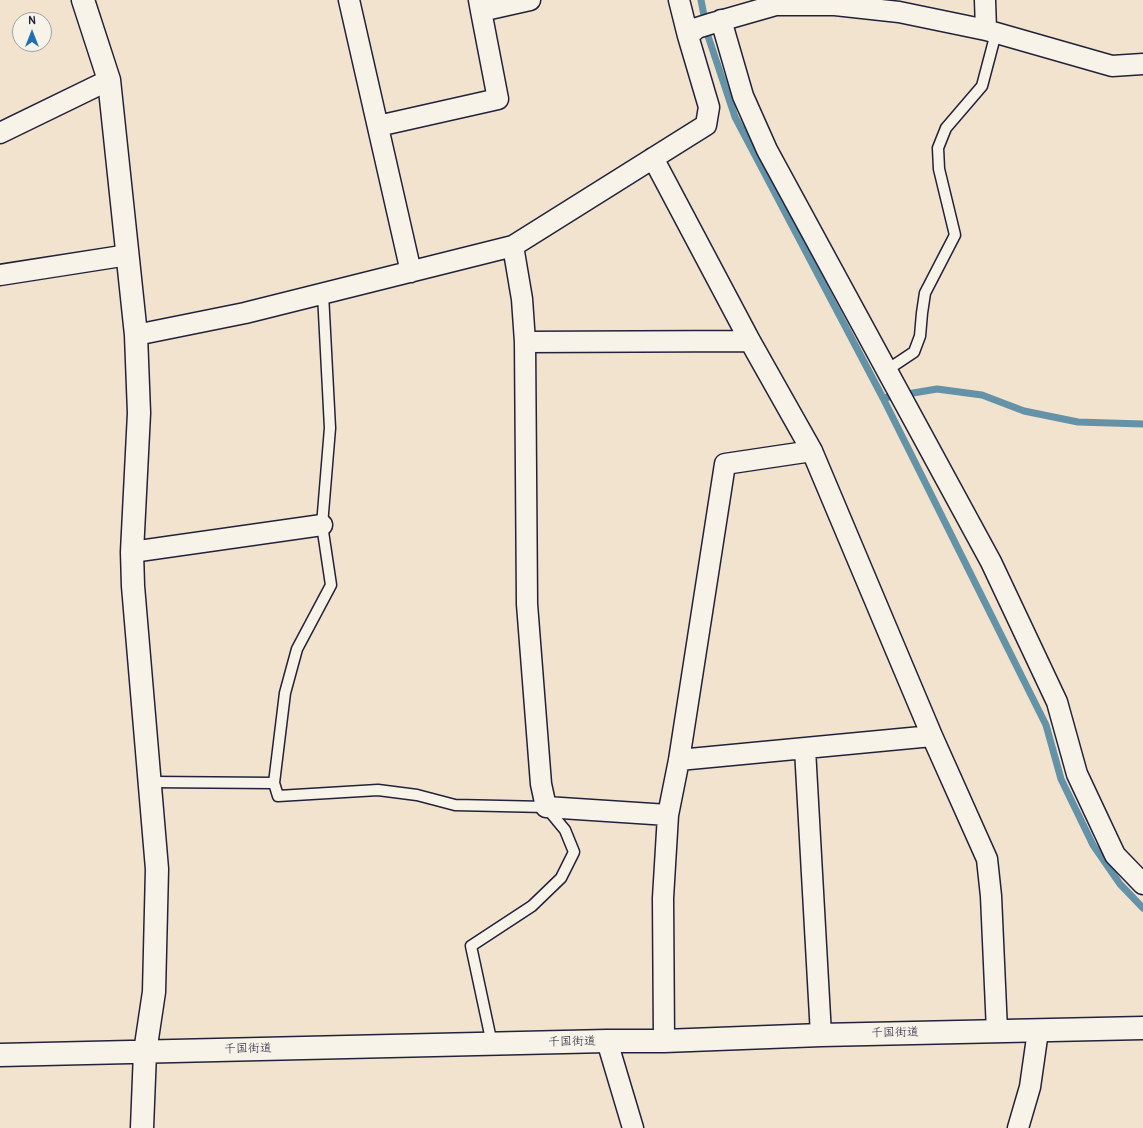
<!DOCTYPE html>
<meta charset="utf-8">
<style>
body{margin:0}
#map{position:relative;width:1143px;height:1128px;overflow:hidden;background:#f2e3cf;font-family:Pangolin,sans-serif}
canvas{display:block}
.north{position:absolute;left:12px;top:12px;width:40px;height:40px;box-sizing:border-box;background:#f7f3e8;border:1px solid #a29fa3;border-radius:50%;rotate:0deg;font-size:11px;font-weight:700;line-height:16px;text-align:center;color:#22223b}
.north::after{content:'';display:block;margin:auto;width:14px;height:18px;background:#1f6fb2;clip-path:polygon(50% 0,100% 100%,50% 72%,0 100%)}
</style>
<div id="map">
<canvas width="1143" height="1128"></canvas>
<div class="north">N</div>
</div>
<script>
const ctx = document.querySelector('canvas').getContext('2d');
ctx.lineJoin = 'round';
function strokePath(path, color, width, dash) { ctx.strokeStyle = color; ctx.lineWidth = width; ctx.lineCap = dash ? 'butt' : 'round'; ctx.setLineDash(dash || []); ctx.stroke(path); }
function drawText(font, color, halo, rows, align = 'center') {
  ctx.font = font + ' Pangolin,"Klee One",sans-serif'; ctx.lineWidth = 3.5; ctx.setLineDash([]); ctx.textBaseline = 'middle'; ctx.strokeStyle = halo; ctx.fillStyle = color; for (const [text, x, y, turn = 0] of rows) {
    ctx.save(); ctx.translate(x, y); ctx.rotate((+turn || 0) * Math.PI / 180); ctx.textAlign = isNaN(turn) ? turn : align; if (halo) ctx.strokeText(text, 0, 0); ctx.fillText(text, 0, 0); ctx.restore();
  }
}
strokePath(new Path2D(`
 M701,0L708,36L735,117L883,398L1046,725L1061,779L1093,845L1120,884L1143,908
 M883,398L937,389L982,395L1024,411L1078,422L1143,424`), '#6492a7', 7);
const lane = new Path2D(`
 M887,370L914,352L920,336L922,313L925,293L955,235L939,169L938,148L946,128L982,86L996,33
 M150,782L274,783L285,693L297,649L331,585L322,525L330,428L323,294
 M274,783L278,796L378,790L417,795L455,805L546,807L565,830L574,852L561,878L532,906L471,946L492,1044`);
const street = new Path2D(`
 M349,0L411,272
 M479,0L481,11L530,0
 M985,0L986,30
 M721,20L743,96L767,150L991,562L1057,702L1077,774L1115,855L1143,884
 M688,36L697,28L713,23L776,5H835L899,12L986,30L1112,66L1143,64
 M378,126L498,99L481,11
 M0,133L109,80
 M653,158L750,341L812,451L932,736L987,859L991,896L997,1031
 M513,246L522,299L525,342L527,604L541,784L546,807L668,815
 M0,275L128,255
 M136,335L245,313L513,246L706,125L709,107L688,36L679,0
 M525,342L750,341
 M132,552L322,525
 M805,749L821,1035
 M679,760L932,736
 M607,1041L633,1128
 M664,1041L663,898L668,815L679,760L725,464L812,451
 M1018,1128L1030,1087L1038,1031`);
const secondary = new Path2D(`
 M83,0L109,80L136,335L139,413L132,552L133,586L157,869L154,992L145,1052L142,1128
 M0,1055L607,1041H664L821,1035L1143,1028`);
strokePath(lane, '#22223b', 13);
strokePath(street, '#22223b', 23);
strokePath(secondary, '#22223b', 25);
strokePath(lane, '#f7f3e8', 10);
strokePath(street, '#f7f3e8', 20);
strokePath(secondary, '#f7f3e8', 22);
drawText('12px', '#22223b', '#f7f3e8', [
 ["千国街道",895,1033,-1],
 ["千国街道",572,1042,-1],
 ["千国街道",248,1049,-1]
]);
</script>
